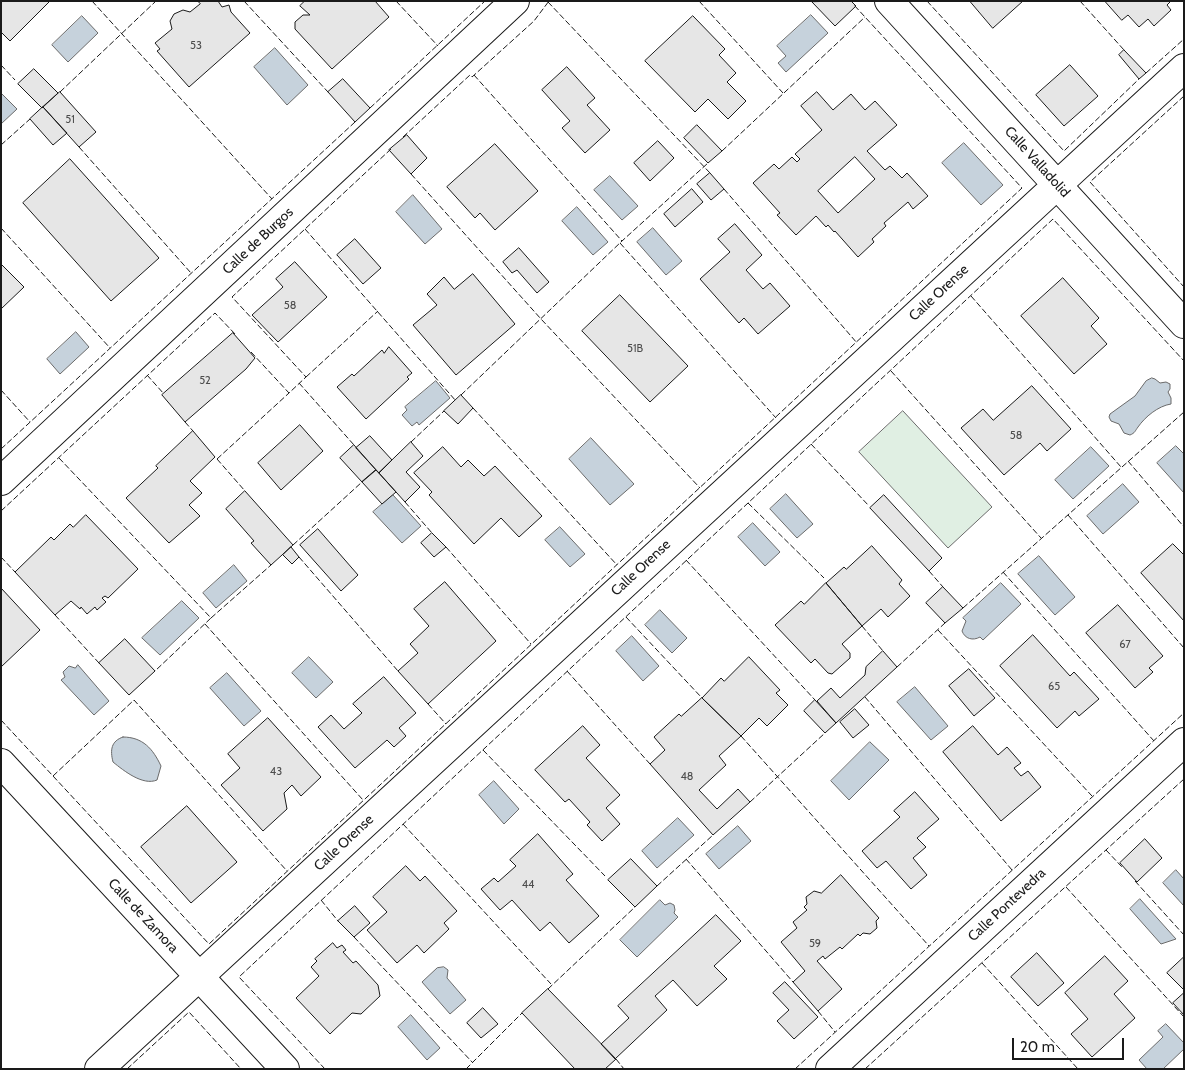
<!DOCTYPE html>
<style>
body{margin:0}
#map{position:relative;width:1185px;height:1070px;overflow:hidden;background:#fff;font-family:Cabin,sans-serif}
canvas{display:block}
.frame{position:absolute;inset:0;border:2px solid #1a1a1a;pointer-events:none}
.scale{position:absolute;left:1012px;top:1038px;width:112px;height:22px;box-sizing:border-box;border:2px solid #1a1a1a;border-top:0;padding-left:6px;font-size:15px;line-height:18px;white-space:nowrap;color:#1a1a1a;-webkit-text-stroke:4px #fff;paint-order:stroke}
</style>
<div id="map">
<canvas width="1185" height="1070"></canvas>
<div class="frame"></div>
<div class="scale">20 m</div>
</div>
<script>
const ctx = document.querySelector('canvas').getContext('2d');
ctx.lineJoin = 'round';
function fillPath(path, color) { ctx.fillStyle = color; ctx.fill(path, 'evenodd'); }
function strokePath(path, color, width, dash) { ctx.strokeStyle = color; ctx.lineWidth = width; ctx.lineCap = dash ? 'butt' : 'round'; ctx.setLineDash(dash || []); ctx.stroke(path); }
function drawText(font, color, halo, rows, align = 'center') {
  ctx.font = font + ' Cabin,sans-serif'; ctx.lineWidth = 4; ctx.setLineDash([]); ctx.textBaseline = 'middle'; ctx.strokeStyle = halo; ctx.fillStyle = color; for (const [text, x, y, turn = 0] of rows) {
    ctx.save(); ctx.translate(x, y); ctx.rotate((+turn || 0) * Math.PI / 180); ctx.textAlign = isNaN(turn) ? turn : align; if (halo) ctx.strokeText(text, 0, 0); ctx.fillText(text, 0, 0); ctx.restore();
  }
}
const green = new Path2D(`
 M903,411L992,507L948,548L859,452Z`);
fillPath(green, '#e0efe3');
strokePath(green, '#6a6a6a', 1);
const water = new Path2D(`
 M811,15L828,33L786,72L778,63L786,56L777,46Z
 M82,16L98,33L68,62L52,45Z
 M275,48L308,85L287,105L254,67Z
 M1,93L17,109L1,124Z
 M964,143L1003,185L981,205L942,163Z
 M610,176L638,206L622,220L594,190Z
 M413,195L442,229L425,244L396,212Z
 M577,207L608,242L593,255L562,221Z
 M653,228L682,261L666,275L637,242Z
 M76,332L89,347L60,374L47,359Z
 M1152,378L1155,379L1160,383L1166,382L1170,384V389L1168,392L1171,398V404C1158,406 1145,417 1138,427C1135,431 1135,433 1130,435L1124,433L1119,424L1111,421L1109,417L1110,414L1135,396L1146,381Z
 M436,381L450,398L419,425L417,422L412,426L402,415L407,410L405,407Z
 M591,438L634,484L610,505L569,459Z
 M1176,446L1184,454V493L1157,463Z
 M1091,447L1109,466L1073,499L1055,480Z
 M1123,484L1139,502L1103,534L1087,516Z
 M786,494L813,524L797,538L770,509Z
 M393,495L421,526L402,543L373,512Z
 M753,523L780,552L765,566L738,537Z
 M560,527L585,554L570,567L545,540Z
 M1039,556L1075,597L1055,615L1018,574Z
 M234,565L247,581L216,608L203,593Z
 M1001,583L1021,604L983,640L980,637C973,641 965,639 962,631L966,621L963,618Z
 M182,601L199,618L160,655L142,638Z
 M660,610L687,638L672,653L645,625Z
 M632,636L659,666L643,681L616,651Z
 M309,657L333,682L316,698L292,673Z
 M78,665L109,701L94,715L61,680L65,677L63,672L69,666L75,668Z
 M227,673L261,711L244,726L210,688Z
 M915,687L948,726L931,740L897,702Z
 M123,737C143,737 153,749 161,766L157,780C143,786 124,771 113,762C110,750 111,741 123,737Z
 M870,742L889,760L849,800L831,781Z
 M494,781L519,809L504,824L479,795Z
 M678,818L694,835L657,868L642,851Z
 M738,826L751,841L719,869L706,854Z
 M1176,870L1184,879V906L1163,883Z
 M1140,899L1176,939L1161,944L1130,909Z
 M660,900L665,905L670,903L674,905L675,910L674,913L678,917L637,957L620,940Z
 M444,967L448,970L447,978L466,1000L450,1014L422,982L437,968Z
 M411,1015L440,1048L427,1060L398,1027Z
 M1166,1024L1184,1043V1049L1163,1069H1147L1139,1060L1163,1037L1158,1031Z`);
fillPath(water, '#c6d2dc');
strokePath(water, '#6a6a6a', 1);
const building = new Path2D(`
 M1,1H50L10,41L1,32Z
 M198,1H218L222,7L229,5L231,12L250,33L189,87L157,51L160,49L155,43L172,29L170,21L174,14L183,10L190,12L200,4Z
 M305,1H375L389,17L332,69L295,29V22L303,15H310L300,6Z
 M851,1L856,6L835,26L812,2Z
 M970,1H1023L993,28Z
 M1105,1H1171L1167,5L1171,10L1154,26L1148,19L1139,27L1128,15L1122,20Z
 M693,16L725,49L719,55L736,73L727,82L746,101L728,119L708,99L695,112L645,61Z
 M1124,50L1146,73L1139,79L1119,55Z
 M1070,65L1098,96L1064,126L1036,95Z
 M567,67L595,98L587,105L610,130L585,153L562,128L570,121L542,90Z
 M34,69L58,93L42,108L18,84Z
 M343,79L370,108L355,122L328,92Z
 M60,92L96,132L79,147L43,107Z
 M817,92L833,110L851,94L865,110L875,101L897,125L867,151L885,170L890,166L902,178L907,173L928,196L913,209L908,202L884,223L886,226L872,239L874,242L858,257L835,231L834,232L828,225L826,227L816,216L796,235L777,215L780,213L753,183L774,164L779,169L792,157L797,162L800,159L795,154L822,130L801,106ZM855,157L875,179L838,213L818,191Z
 M43,107L67,133L53,145L30,119Z
 M697,125L722,151L708,163L684,138Z
 M407,135L427,158L411,174L389,150Z
 M658,141L674,158L650,181L634,163Z
 M495,144L538,191L495,230L480,213L475,218L447,187Z
 M70,159L159,258L111,301L23,203Z
 M710,173L724,189L711,200L697,184Z
 M692,189L703,202L675,227L664,214Z
 M735,224L762,255L746,270L763,289L770,283L790,306L758,334L744,318L739,323L700,279L730,252L718,239Z
 M355,239L381,268L363,284L337,255Z
 M519,248L549,282L537,293L517,270L512,273L503,262Z
 M295,262L327,297L278,342L252,315L283,287L276,279Z
 M1,264L24,287L1,309Z
 M473,274L515,324L456,375L413,325L437,305L427,294L444,277L454,289Z
 M1063,278L1099,318L1091,326L1107,344L1074,374L1021,316Z
 M620,295L688,366L650,402L582,331Z
 M233,333L255,358L246,369L185,422L162,395Z
 M389,347L412,373L407,377L409,379L366,419L337,387L352,374L354,376L382,350L384,353Z
 M1032,386L1071,429L1047,451L1040,443L1004,475L961,428L983,409L993,420Z
 M461,395L473,408L458,424L444,411Z
 M300,425L323,451L281,490L258,463Z
 M193,431L215,457L190,481L202,493L189,505L200,516L169,543L126,498L158,468L156,466Z
 M370,436L392,460L379,473L356,448Z
 M411,442L423,456L406,472L420,487L405,502L379,473Z
 M354,445L376,470L362,482L340,458Z
 M443,447L461,467L468,460L484,476L495,466L542,516L519,537L501,518L474,544L429,495L432,492L414,473Z
 M376,470L396,492L382,504L362,482Z
 M245,491L293,545L271,565L251,543L254,541L226,509Z
 M884,495L942,558L929,571L870,508Z
 M86,515L138,569L108,598L105,596L102,598L106,602L97,610L95,607L87,614L81,607L80,609L71,601L55,615L15,572L51,537L54,540L70,524L73,527Z
 M318,529L358,575L341,591L300,545Z
 M432,533L446,547L434,557L421,543Z
 M1173,544L1184,555V621L1141,573Z
 M872,546L902,580L899,584L910,596L888,617L881,609L862,626L826,583L844,567L846,569Z
 M291,547L299,557L292,564L283,555Z
 M445,582L496,641L428,704L398,671L418,653L410,644L429,626L414,609Z
 M826,583L862,626L842,644L850,653V658L832,674L828,673L815,659L811,663L775,625L801,601L804,604Z
 M943,587L963,608L945,623L926,603Z
 M1,588L40,630L1,667Z
 M1118,605L1163,656L1149,668L1153,672L1135,688L1086,633Z
 M1033,635L1070,676L1074,672L1099,699L1079,716L1075,711L1057,728L1000,666Z
 M125,639L155,671L129,695L99,663Z
 M883,651L897,667L836,723L817,701L831,688L840,698L865,675L866,667Z
 M749,657L780,690L776,693L788,705L767,726L759,718L741,736L702,698L721,678L724,681Z
 M969,669L995,698L974,716L949,686Z
 M384,677L416,713L399,728L406,736L394,747L387,740L355,768L318,727L331,715L344,729L362,713L353,704Z
 M702,698L741,736L719,756L726,765L699,790L717,809L738,789L750,802L713,835L650,764L665,750L654,737L679,714L681,716Z
 M815,700L836,723L825,733L804,711Z
 M855,709L869,725L853,738L840,722Z
 M268,718L321,777L301,796L292,785L284,793L287,809L263,831L221,785L240,768L228,754Z
 M583,726L600,745L586,758L620,795L606,808L620,824L602,841L587,825L590,822L569,799L565,802L535,770Z
 M973,726L998,755L1007,747L1021,763L1014,768L1021,776L1028,771L1041,787L1001,821L943,752Z
 M915,792L939,819L917,838L926,847L913,858L927,875L911,889L886,861L877,868L862,851L900,817L894,811Z
 M187,806L237,862L191,903L141,847Z
 M538,834L573,874L566,880L599,916L569,943L550,922L540,931L512,900L500,910L481,889L494,878L498,882L516,866L510,860Z
 M1145,839L1162,858L1137,882L1120,863Z
 M631,859L657,886L635,907L608,880Z
 M406,866L420,881L425,876L457,911L444,923L449,929L424,953L417,945L397,963L367,930L387,912L373,897Z
 M841,875L879,918L876,921L877,928L870,934L863,933L860,936L858,934L842,949L840,947L825,959L823,956L817,961L842,989L818,1011L793,982L805,971L781,942L797,928L793,922L807,910L804,907L807,904L806,897L814,891L821,893Z
 M355,906L370,923L354,937L338,921Z
 M716,915L741,941L714,966L727,979L697,1006L673,980L655,996L667,1010L615,1059L601,1044L629,1018L618,1006Z
 M333,943L337,948L342,945L346,950L343,952L353,963L356,961L378,985L380,996L361,1014L352,1013L330,1034L296,998L319,976L311,967L317,961L315,959Z
 M1037,953L1064,983L1038,1006L1011,977Z
 M1105,956L1128,981L1114,994L1135,1018L1092,1057L1071,1034L1088,1019L1065,993Z
 M1184,957V990L1167,973Z
 M785,982L818,1017L794,1039L777,1021L789,1010L773,993Z
 M548,989L616,1059L605,1069H575L522,1013Z
 M1184,993V1015L1173,1003Z
 M483,1008L498,1024L481,1038L467,1023Z`);
fillPath(building, '#e6e6e6');
strokePath(building, '#1a1a1a', 1);
const minor = new Path2D(`
 M889,1L1184,324
 M1,481L515,1
 M1,763L285,1069
 M99,1069L1184,68
 M830,1069L1184,742`);
strokePath(minor, '#1a1a1a', 30);
strokePath(minor, '#fff', 28);
strokePath(new Path2D(`
 M92,1L272,199
 M244,1L328,92
 M396,1L438,46
 M699,1L783,93
 M927,1L1064,151L1139,79
 M1080,1L1124,50
 M548,2L710,173
 M1,65L15,80
 M1146,73L1184,39
 M474,75L622,241
 M60,92L156,1
 M1184,96L1090,182L1184,287
 M370,108L485,1
 M403,137L470,75L472,77L534,21L549,1
 M1,145L30,119
 M79,147L191,273
 M722,151L865,17
 M411,174L541,319L700,488
 M724,189L857,343
 M1,228L110,348
 M305,229L456,401
 M620,243L776,418
 M971,296L1121,467
 M251,352L289,393L306,377L232,297L391,149
 M891,371L1041,538
 M147,375L164,394
 M306,377L378,311
 M299,383L354,445
 M1,390L30,422
 M461,395L622,241L708,163
 M473,408L617,565
 M185,422L193,431
 M411,442L444,411
 M811,444L869,506
 M1,449L355,122
 M59,458L211,618L155,671
 M217,459L289,393
 M217,459L245,491
 M1128,461L1184,527
 M405,502L432,533
 M748,503L824,578
 M1,511L215,313L236,335
 M1068,515L1184,648
 M293,545L362,482
 M446,547L531,644
 M1,557L15,572
 M299,557L398,671
 M686,560L815,700
 M929,571L943,587
 M1003,572L1154,741
 M963,608L1184,412
 M55,615L99,663
 M626,617L702,698
 M211,618L271,565
 M205,624L363,800
 M862,626L883,651
 M938,630L1092,796
 M897,667L945,623
 M567,671L650,764
 M865,697L1012,870
 M428,704L446,724
 M1,720L209,944L1022,188L854,5
 M741,736L929,946
 M483,750L605,876
 M53,776L134,700L287,871
 M750,802L825,733
 M403,824L551,984
 M1106,850L1122,867
 M686,859L793,982
 M1135,881L1184,935
 M657,886L713,835
 M1066,887L1184,1017
 M321,900L338,921
 M354,937L473,1063
 M982,963L1078,1069
 M548,989L635,907
 M818,1011L835,1032
 M616,1059L624,1069
 M127,1069L189,1012L241,1069
 M325,1069L239,977L1053,219L1184,361
 M466,1069L522,1013
 M795,1069L1184,713
 M865,1069L1184,779`), '#1a1a1a', 1, [6, 2.5]);
drawText('11px', '#4d4d4d', null, [
 ["53",196,46],
 ["51",70,120],
 ["58",290,306],
 ["51B",635,349],
 ["52",205,381],
 ["58",1016,436],
 ["67",1125,645],
 ["65",1054,687],
 ["43",276,772],
 ["48",687,777],
 ["44",528,885],
 ["59",815,944]
]);
drawText('14px', '#1a1a1a', '#fff', [
 ["Calle Valladolid",1037,162,48],
 ["Calle de Burgos",258,241,-43],
 ["Calle Orense",939,293,-43],
 ["Calle Orense",641,568,-43],
 ["Calle Orense",344,843,-43],
 ["Calle Pontevedra",1007,905,-43],
 ["Calle de Zamora",143,916,47]
]);
</script>
